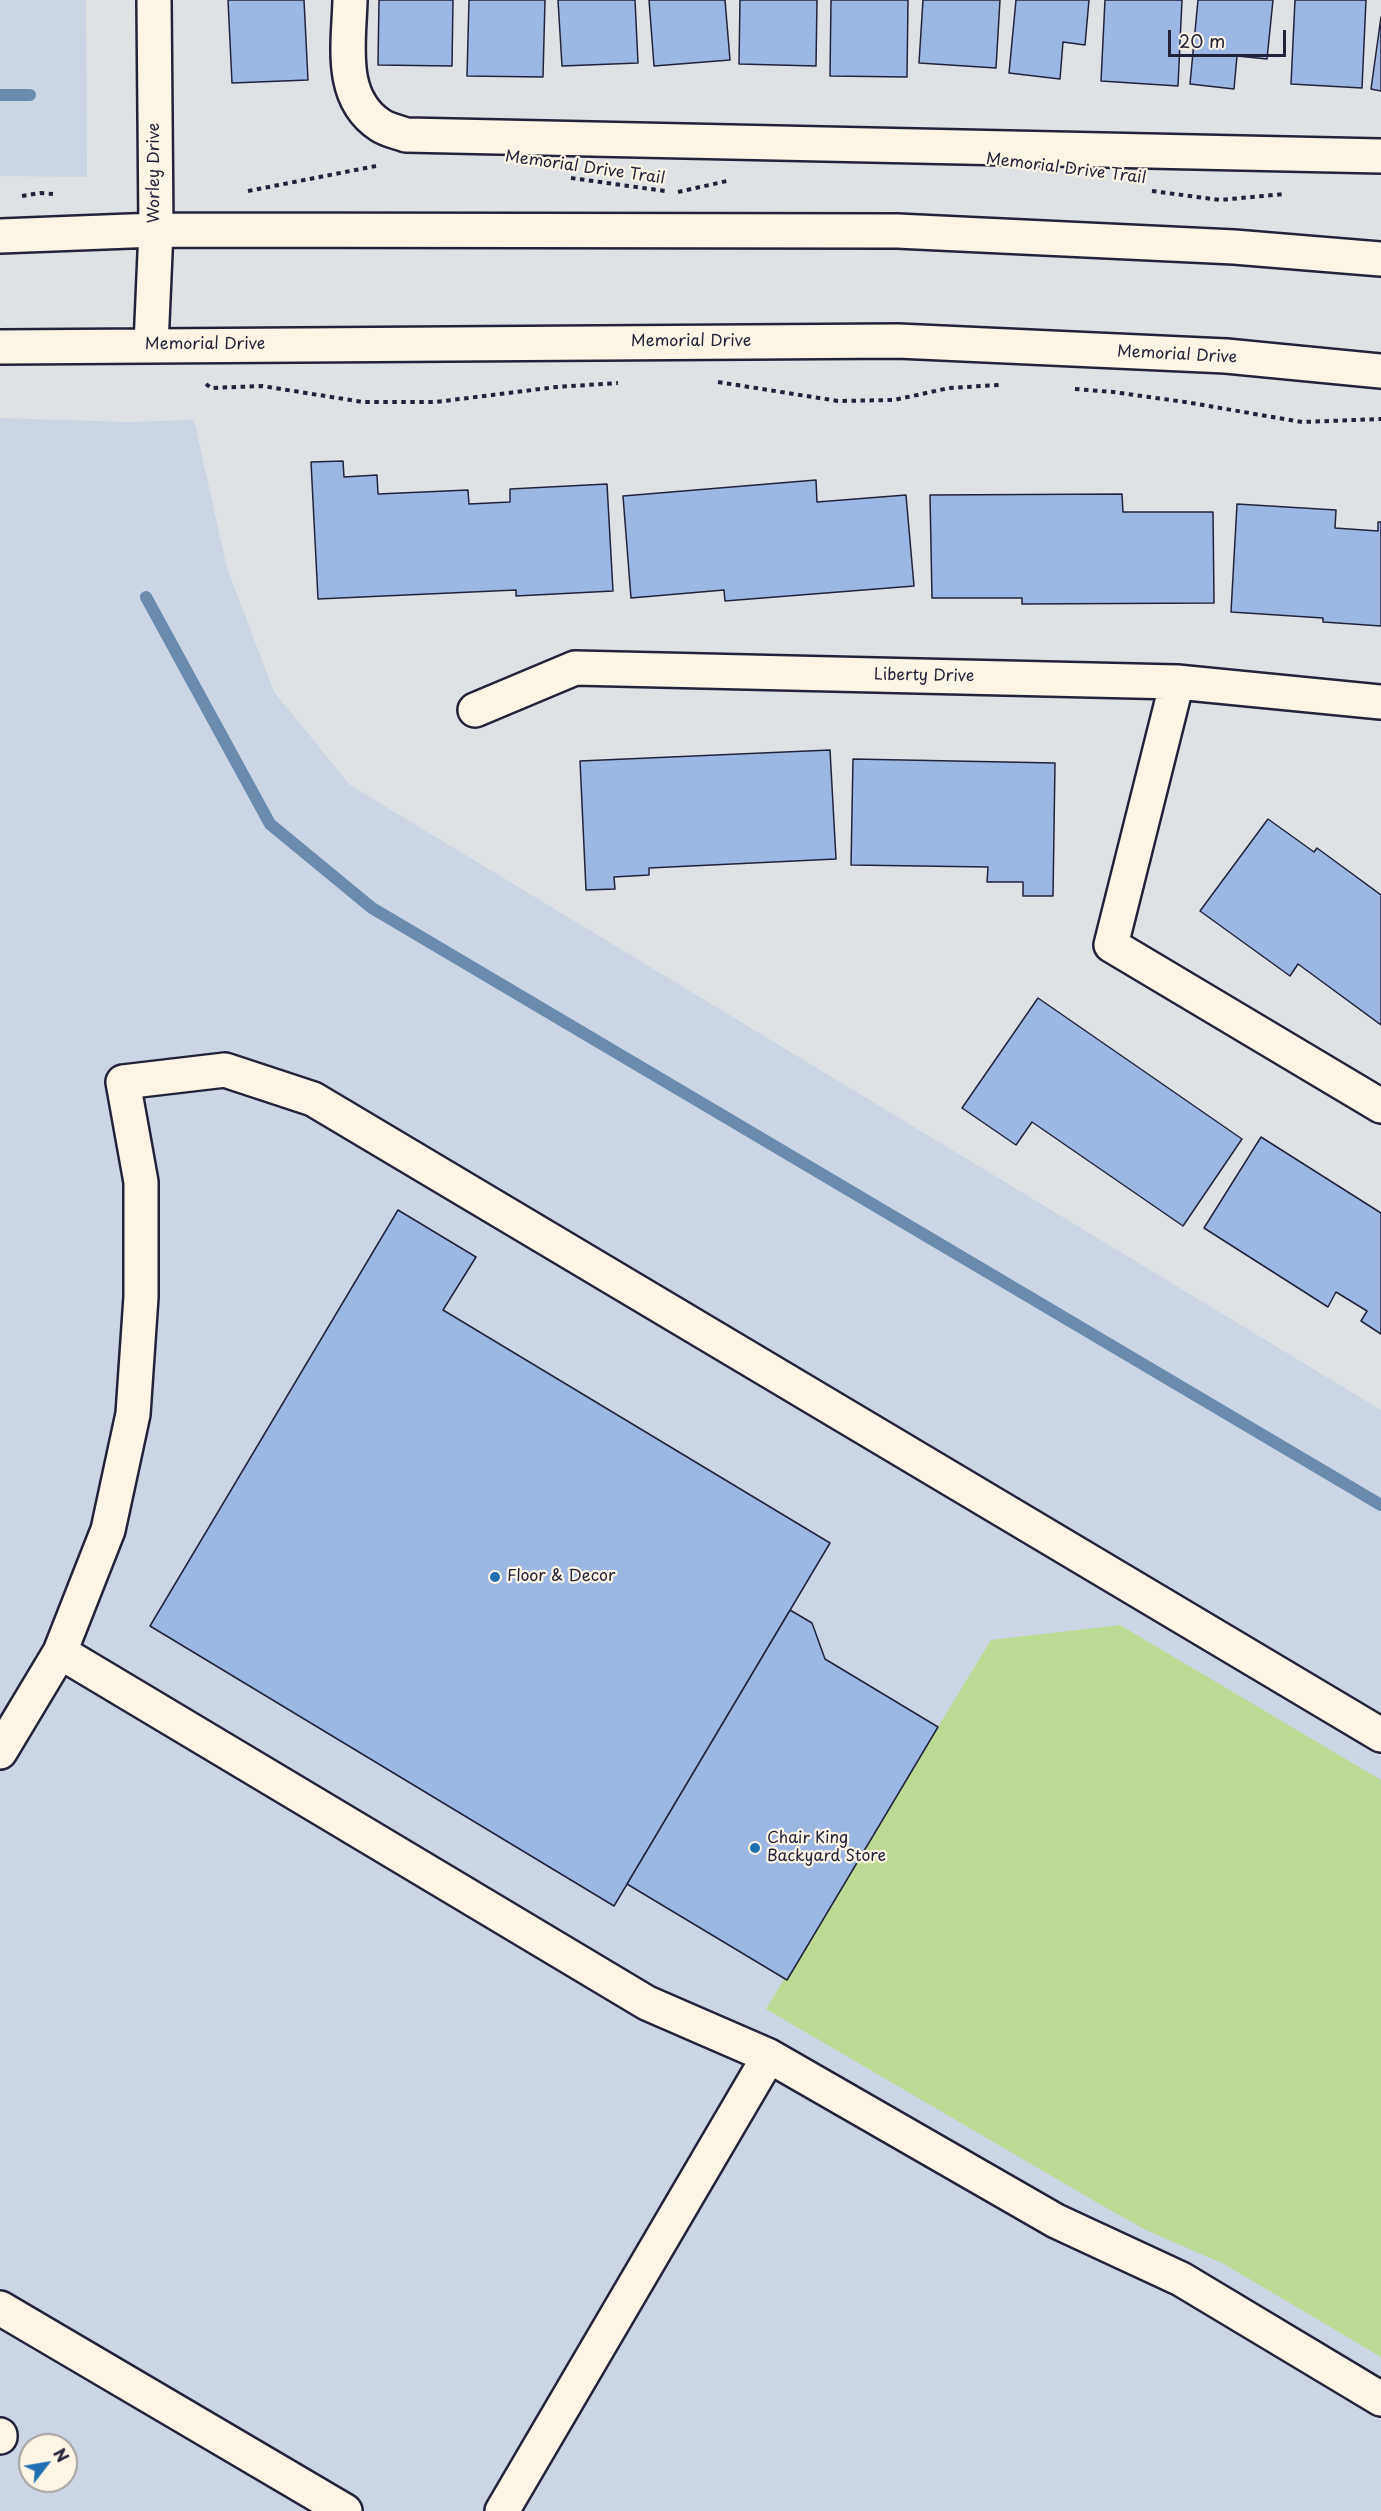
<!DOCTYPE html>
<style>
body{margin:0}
#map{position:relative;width:1381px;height:2511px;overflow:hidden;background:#dfe2e4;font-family:"Playpen Sans",sans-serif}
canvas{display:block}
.north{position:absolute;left:18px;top:2433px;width:60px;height:60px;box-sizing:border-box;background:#fcf5e5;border:2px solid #a5a1a1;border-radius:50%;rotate:59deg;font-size:16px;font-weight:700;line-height:24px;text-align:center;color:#22223b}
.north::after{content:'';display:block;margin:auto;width:21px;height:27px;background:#1f6fb2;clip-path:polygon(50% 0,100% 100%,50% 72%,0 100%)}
.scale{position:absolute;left:1168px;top:30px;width:118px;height:27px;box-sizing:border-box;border:3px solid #22223b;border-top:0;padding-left:8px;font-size:18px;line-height:21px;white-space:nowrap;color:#22223b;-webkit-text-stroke:4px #fcf5e5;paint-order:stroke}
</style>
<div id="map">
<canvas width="1381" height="2511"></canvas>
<div class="north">N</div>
<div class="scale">20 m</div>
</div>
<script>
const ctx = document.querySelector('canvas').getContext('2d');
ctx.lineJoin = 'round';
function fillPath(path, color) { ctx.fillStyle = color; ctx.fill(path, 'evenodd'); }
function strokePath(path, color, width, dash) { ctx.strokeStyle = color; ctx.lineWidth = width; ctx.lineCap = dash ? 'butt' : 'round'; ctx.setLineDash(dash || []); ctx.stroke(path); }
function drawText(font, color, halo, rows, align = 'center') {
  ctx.font = font + ' "Playpen Sans",sans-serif'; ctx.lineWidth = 4.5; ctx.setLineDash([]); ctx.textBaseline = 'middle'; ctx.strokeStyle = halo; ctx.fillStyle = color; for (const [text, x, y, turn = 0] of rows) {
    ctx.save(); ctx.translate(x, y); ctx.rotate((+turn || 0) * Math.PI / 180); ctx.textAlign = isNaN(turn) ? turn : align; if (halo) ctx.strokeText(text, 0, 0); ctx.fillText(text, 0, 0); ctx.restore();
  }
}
fillPath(new Path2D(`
 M0,0H86L87,177L0,176Z
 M0,418L127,422L194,420L227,568L274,692L350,785L1381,1410V2511H0ZM30,2445H66V2481H30Z`), '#cbd5e4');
fillPath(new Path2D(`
 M1120,1625L1381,1780V2357L1224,2264L1146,2230L1103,2206L766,2009L991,1640Z`), '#bcda93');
strokePath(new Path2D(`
 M0,95H30
 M146,597L270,824L372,908L1381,1505`), '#6b8bae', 12);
const building = new Path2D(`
 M228,0H304L308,80L232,83Z
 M379,0H453L452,66L378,65Z
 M469,0H545L543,77L467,76Z
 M558,0H635L638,63L562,66Z
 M649,0H725L730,60L654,66Z
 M740,0H817L816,66L739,64Z
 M831,0H908L907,77L830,76Z
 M923,0H1000L996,68L919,63Z
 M1016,0H1089L1085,45L1063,42L1060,79L1009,73Z
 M1105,0H1182L1178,86L1101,81Z
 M1198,0H1273L1267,59L1237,56L1234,89L1190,84Z
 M1295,0H1366L1362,88L1291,84Z
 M1381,17V91L1371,89Z
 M343,461L344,477L377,475L378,494L468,490L469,504L510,502V489L607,484L613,591L516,596V590L318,599L311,462Z
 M816,480L817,502L906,495L914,586L725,601L724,590L631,598L623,496Z
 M1122,494L1123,512H1213L1214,603L1022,604V598H932L930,495Z
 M1237,504L1336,510L1335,528L1378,531V522H1381V626L1323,622V618L1231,612Z
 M830,750L836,859L649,868V875L614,877L615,889L586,890L580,761Z
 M853,759L1055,763L1053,896H1023V882H987L988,867L851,865Z
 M1268,819L1314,852L1317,848L1381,895V1025L1298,964L1290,976L1200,911Z
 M1038,998L1242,1139L1183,1226L1032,1122L1016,1145L962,1108Z
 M1261,1137L1381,1213V1334L1361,1321L1367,1311L1336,1292L1328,1307L1204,1228Z
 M398,1210L476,1257L443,1310L830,1543L614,1906L150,1626Z
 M790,1610L812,1623L825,1659L938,1727L787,1980L627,1884Z`);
fillPath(building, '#9cb7e3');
strokePath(building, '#22223b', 1.5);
const minor = new Path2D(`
 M350,0C349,43 338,97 380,125C387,130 398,132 406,135L1381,156
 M0,236L156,230L897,231L1234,247L1381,259
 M151,345L156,230L154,0
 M0,347L898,341L1226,356L1381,371
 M1177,682L1111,945L1381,1106
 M475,710L575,668L1177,682L1381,702
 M60,1652L647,2003L769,2056L1056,2221L1181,2279L1381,2399
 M0,1752L60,1652L108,1530L133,1414L141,1297V1182L123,1082L225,1070L313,1099L1381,1735
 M0,2308L345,2511
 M0,2435V2437
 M502,2511L769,2056`);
strokePath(minor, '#22223b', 38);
strokePath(new Path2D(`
 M571,178L665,191
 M248,191L376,166
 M1152,191L1220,200L1284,194
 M678,192L727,181
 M22,196L40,193L53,194
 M718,382L838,401L894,400L949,388L999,385
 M206,384L211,388L262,386L363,402H436L556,387L618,383
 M1075,389L1113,392L1185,402L1302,422L1381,419`), '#22223b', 4, [4.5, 4.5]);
strokePath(minor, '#fcf5e5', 33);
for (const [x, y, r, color] of [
 [495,1577,6,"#1f6fb2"],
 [755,1848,6,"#1f6fb2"]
]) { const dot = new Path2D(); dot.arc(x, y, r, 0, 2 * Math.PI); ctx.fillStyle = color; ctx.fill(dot); strokePath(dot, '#fcf5e5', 2); }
drawText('16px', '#22223b', '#fcf5e5', [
 ["Memorial Drive Trail",585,168,8],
 ["Memorial Drive Trail",1066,169,7],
 ["Worley Drive",155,173,-90],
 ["Memorial Drive",691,342],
 ["Memorial Drive",205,345],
 ["Memorial Drive",1177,355,3],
 ["Liberty Drive",924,676,1]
]);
drawText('16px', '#22223b', '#fcf5e5', [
 ["Floor & Decor",507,1577],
 ["Chair King",767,1839],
 ["Backyard Store",767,1857]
], 'left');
</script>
